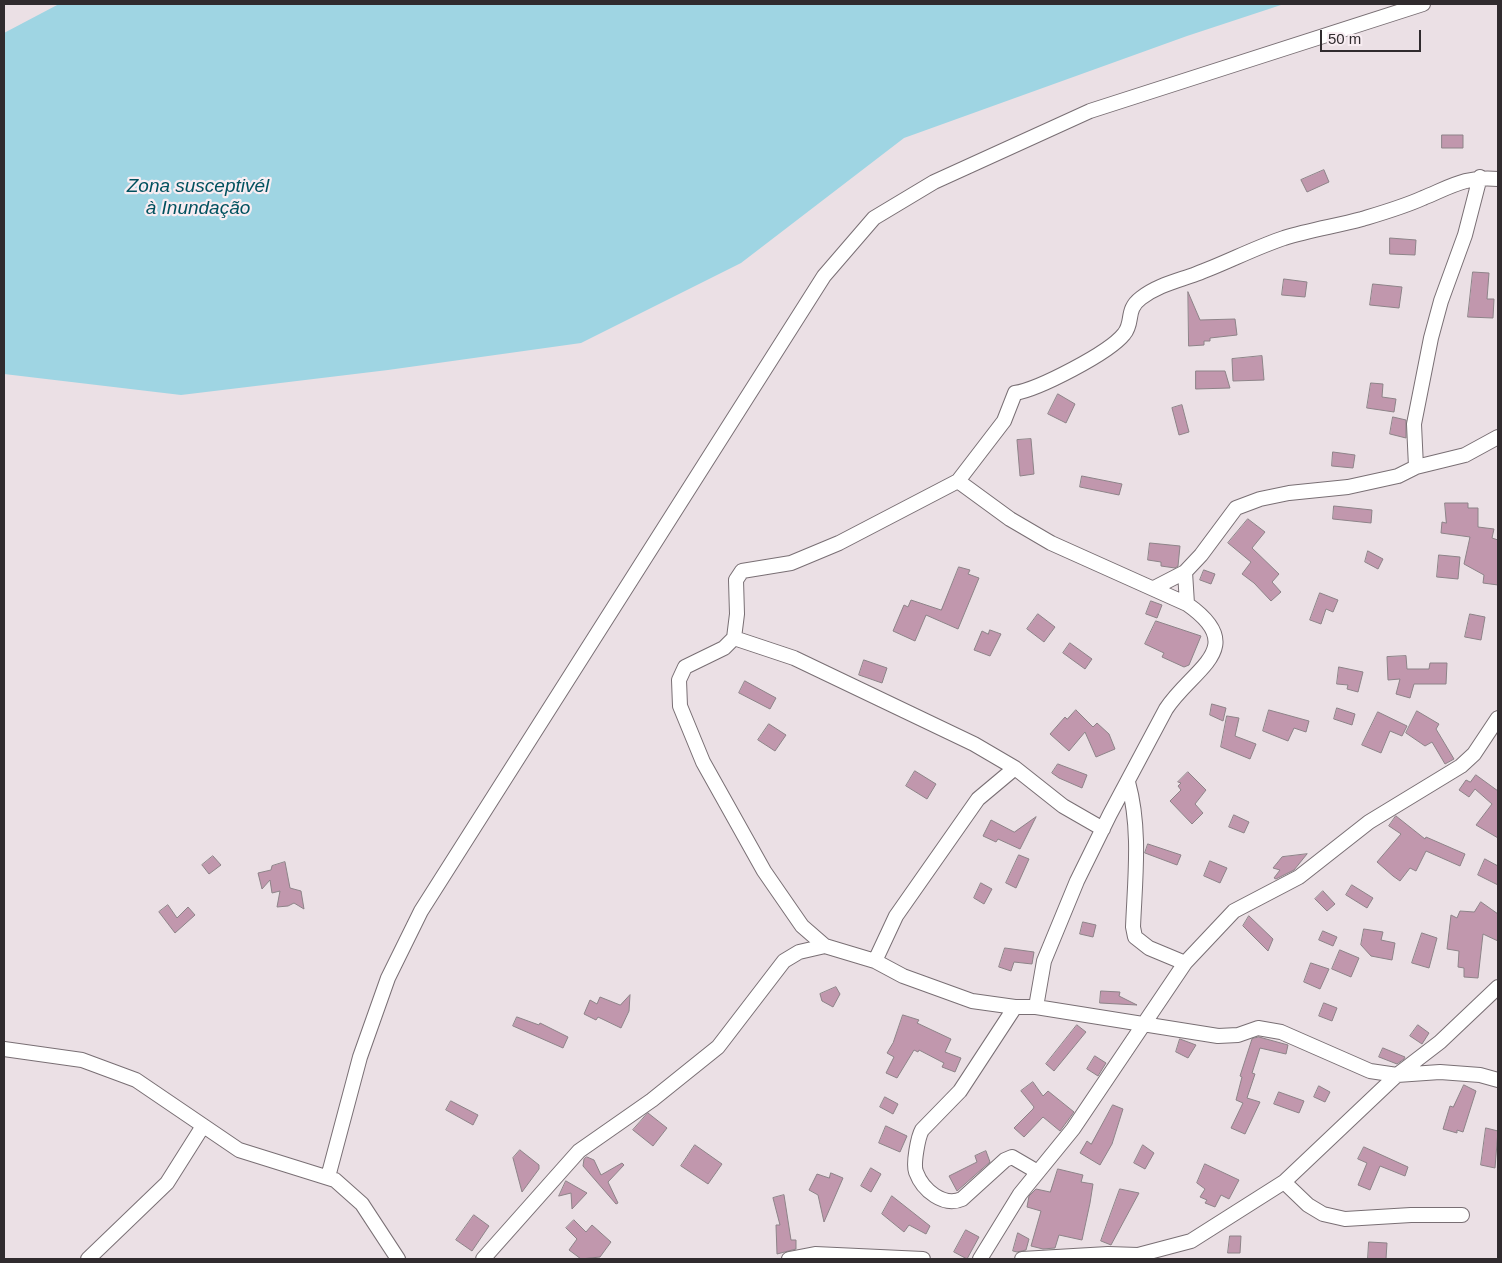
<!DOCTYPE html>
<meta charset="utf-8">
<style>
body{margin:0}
#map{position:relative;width:1502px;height:1263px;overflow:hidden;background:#ebe0e5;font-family:Helvetica,sans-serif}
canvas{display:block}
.frame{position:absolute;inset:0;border:5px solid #302b2e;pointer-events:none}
.scale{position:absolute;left:1320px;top:30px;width:101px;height:22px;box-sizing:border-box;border:2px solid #302b2e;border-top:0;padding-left:6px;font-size:15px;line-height:18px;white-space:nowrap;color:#302b2e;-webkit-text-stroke:4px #f8edf2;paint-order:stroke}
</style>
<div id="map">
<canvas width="1502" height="1263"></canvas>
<div class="frame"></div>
<div class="scale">50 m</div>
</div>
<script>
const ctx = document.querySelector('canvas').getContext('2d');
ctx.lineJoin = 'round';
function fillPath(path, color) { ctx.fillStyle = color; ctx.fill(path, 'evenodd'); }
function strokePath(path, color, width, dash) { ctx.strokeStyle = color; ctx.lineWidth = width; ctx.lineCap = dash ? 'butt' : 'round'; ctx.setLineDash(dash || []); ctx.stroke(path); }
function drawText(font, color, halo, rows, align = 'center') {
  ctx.font = font + ' Helvetica,sans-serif'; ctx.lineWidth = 4.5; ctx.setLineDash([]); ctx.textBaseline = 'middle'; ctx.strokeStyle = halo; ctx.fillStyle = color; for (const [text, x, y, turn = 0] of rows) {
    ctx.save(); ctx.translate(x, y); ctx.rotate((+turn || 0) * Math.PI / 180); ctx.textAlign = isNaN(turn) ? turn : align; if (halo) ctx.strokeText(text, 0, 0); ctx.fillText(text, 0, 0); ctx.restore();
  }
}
fillPath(new Path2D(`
 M59,4H1284L1187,36L904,138L741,263L581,343L388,370L181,395L4,374V33Z`), '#9fd5e3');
const building = new Path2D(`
 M1442,135H1463V148H1442Z
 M1324,170L1329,182L1307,192L1301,180Z
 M1390,238L1416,240L1415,255L1390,254Z
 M1473,272L1489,273L1487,299H1494L1493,318L1468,317Z
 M1284,279L1307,282L1305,297L1282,295Z
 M1373,284L1402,287L1399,308L1370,305Z
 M1188,292L1200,320L1235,319L1237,335L1210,338V341H1204V345L1189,346Z
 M1262,356L1264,380L1233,381L1232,359Z
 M1196,371H1225L1230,388L1196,389Z
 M1371,383L1383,384L1382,397L1396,399L1394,412L1367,408Z
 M1058,394L1075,404L1066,423L1048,414Z
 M1182,405L1189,432L1179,435L1172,408Z
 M1393,417L1406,420V438L1390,434Z
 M1031,439L1034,474L1020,476L1017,440Z
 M1333,452L1355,455L1353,468L1332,466Z
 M1082,476L1122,484L1119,495L1080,487Z
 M1445,503H1468V508H1478V527L1494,529L1492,538L1498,540V585L1483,583L1484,575L1464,564L1470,537L1441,533L1442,522L1446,523Z
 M1334,506L1372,510L1371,523L1333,519Z
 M1248,519L1265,532L1252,548L1279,574L1272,582L1281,592L1271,601L1254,583L1242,574L1251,562L1228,543Z
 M1150,543L1180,546L1178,566L1175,568L1161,566V562L1148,560Z
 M1368,551L1383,559L1378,569L1365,562Z
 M1439,555L1460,557L1458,579L1437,577Z
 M959,567L970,570L968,574L979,578L958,629L926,615L915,641L893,631L904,605L908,607L911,600L941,610Z
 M1204,570L1215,574L1211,584L1200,580Z
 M1320,593L1338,600L1333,612L1326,609L1321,624L1310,620Z
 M1151,601L1162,605L1157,618L1146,614Z
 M1038,614L1055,627L1044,642L1027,629Z
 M1470,614L1485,617L1481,640L1465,637Z
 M1156,621L1201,636L1189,665L1184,667L1162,657L1164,653L1145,644Z
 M990,630L1001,634L990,656L974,650L982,631L988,634Z
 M1070,643L1092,659L1085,669L1063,653Z
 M1406,656L1407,669H1429L1430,663H1447L1446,684H1414L1410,698L1396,694L1400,679L1388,680L1387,657Z
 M864,660L887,668L882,683L859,675Z
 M1339,667L1363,672L1358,692L1347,689L1348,685L1337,684Z
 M745,681L776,698L770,709L739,693Z
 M1212,704L1226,708L1223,721L1210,715Z
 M1337,708L1355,714L1352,725L1334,719Z
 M1076,710L1093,727L1097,723L1109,734L1115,749L1096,757L1085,732L1069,751L1050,734L1065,717L1067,719Z
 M1269,710L1309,721L1306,732L1294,728L1288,741L1263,731Z
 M1417,711L1439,724L1436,729L1454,759L1445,764L1432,742L1425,746L1406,733Z
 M1378,712L1407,726L1402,736L1390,731L1381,753L1362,745Z
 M1227,716L1239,718L1235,736L1256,744L1250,759L1221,747Z
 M769,724L786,735L775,751L758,740Z
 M1058,764L1087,775L1082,788L1059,778L1052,773Z
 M915,771L936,784L927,799L906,786Z
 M1188,772L1206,790L1195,804L1203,813L1192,824L1170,801L1181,790L1178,786L1181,783L1178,782Z
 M1476,775L1498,791V838L1476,825L1492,804L1475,789L1469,797L1459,790L1466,780L1470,782Z
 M1234,815L1249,822L1244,833L1229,827Z
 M1396,816L1425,839L1426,837L1465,854L1460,866L1426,851L1416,871L1410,868L1400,881L1393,876L1377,862L1401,834L1389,826Z
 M1036,817L1020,849L998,839L996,842L983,836L991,820L1014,832Z
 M1148,844L1181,855L1177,865L1145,853Z
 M1307,854L1294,870L1276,879L1274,878L1280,870L1273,868L1282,857Z
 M1019,855L1029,859L1016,888L1006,883Z
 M213,856L221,865L209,874L202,865Z
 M1485,859L1498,866V885L1478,875Z
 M1210,861L1227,868L1220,883L1204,876Z
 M285,862L290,888L301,891L304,909L294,903L288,906L277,907L280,891L272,893L270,880L262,889L258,873L271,870L272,866Z
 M981,883L992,889L984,904L974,898Z
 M1352,885L1373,898L1367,908L1346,895Z
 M1323,891L1335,904L1327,911L1315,899Z
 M1481,902L1498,914V941L1483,934L1478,978L1464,977V968L1458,967L1459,951L1447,949L1451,915L1457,918L1460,911L1474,912Z
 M168,905L177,918L188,907L195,915L175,933L159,912Z
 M1249,916L1273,939L1268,951L1243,926Z
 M1083,922L1096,925L1093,937L1080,934Z
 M1364,929L1383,932L1381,940L1395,943L1392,960L1371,956L1361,945Z
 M1323,931L1337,937L1333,946L1319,940Z
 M1422,933L1437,938L1429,968L1412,963Z
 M1005,948L1034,952L1032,964L1014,962L1011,971L999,967Z
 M1340,950L1359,958L1351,977L1332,969Z
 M1311,963L1329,969L1320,989L1304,982Z
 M836,987L840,994L833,1007L822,1001L820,994Z
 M1101,991L1120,992L1119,996L1137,1005L1100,1003Z
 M630,995L629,1011L621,1028L598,1017L596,1020L584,1014L590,1000L597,1004L600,997L620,1005Z
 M1324,1003L1337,1008L1332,1021L1319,1016Z
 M903,1015L919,1020L917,1023L951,1039L945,1052L961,1058L955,1072L942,1067L944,1063L919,1050L918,1052L914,1050L897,1078L886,1073L894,1057L887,1053L893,1043Z
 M517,1017L539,1025L540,1023L568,1037L563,1048L513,1026Z
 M1077,1025L1086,1032L1054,1071L1046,1064Z
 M1418,1025L1429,1033L1422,1044L1410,1036Z
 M1259,1037L1288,1045L1286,1054L1260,1048L1252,1073L1255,1074L1247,1098L1260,1102L1245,1134L1231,1128L1243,1103L1236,1100L1242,1077L1240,1076L1252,1039Z
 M1180,1039L1196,1045L1188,1058L1176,1052Z
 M1383,1048L1405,1057L1404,1059L1397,1064L1379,1057Z
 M1095,1056L1106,1063L1098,1076L1087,1069Z
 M1033,1082L1043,1096L1048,1091L1074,1112L1060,1131L1043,1117L1024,1137L1014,1128L1033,1109L1034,1107L1021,1091Z
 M1464,1085L1476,1091L1463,1132L1457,1130V1133L1443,1129L1450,1106L1453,1107Z
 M1319,1086L1330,1092L1325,1102L1314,1097Z
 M1279,1092L1304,1101L1299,1113L1274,1104Z
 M885,1097L898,1104L893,1114L880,1107Z
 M451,1101L478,1115L473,1125L446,1110Z
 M1113,1105L1123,1109L1112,1144L1100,1165L1080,1153L1087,1141L1091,1144Z
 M648,1113L667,1128L653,1146L633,1130Z
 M886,1126L907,1136L900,1152L879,1143Z
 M1486,1128L1498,1131L1495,1168L1481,1165Z
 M695,1145L722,1164L708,1184L681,1166Z
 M1143,1145L1154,1153L1145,1169L1134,1163Z
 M1364,1147L1408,1167L1405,1176L1380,1166L1370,1190L1358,1185L1367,1163L1358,1159Z
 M520,1150L539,1165V1169L522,1192L513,1158Z
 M986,1151L990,1162L957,1191L949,1176L977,1162L975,1156Z
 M587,1157L594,1160L601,1175L622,1163L624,1165L608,1182L618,1203L616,1204L583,1166L584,1159Z
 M1205,1164L1239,1180L1229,1199L1221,1195L1215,1207L1205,1203L1207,1200L1200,1197L1205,1189L1197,1183Z
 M871,1168L881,1174L871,1192L861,1186Z
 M1058,1169L1083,1175L1081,1182L1093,1184L1090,1203L1082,1240L1059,1235L1055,1248L1043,1249L1031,1246L1041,1211L1027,1207L1029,1196L1036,1189L1050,1192Z
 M831,1173L843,1178L824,1222L818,1195L809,1190L817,1174L829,1178Z
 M566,1181L587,1193L572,1209L571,1193L559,1196Z
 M1120,1189L1139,1193L1111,1245L1101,1241Z
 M784,1195L791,1240H796V1249L777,1254L776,1225H780L773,1198Z
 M892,1196L930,1226L926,1234L909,1225L904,1232L882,1214Z
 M474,1215L489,1226L472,1251L456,1240Z
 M574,1220L586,1232L592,1225L611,1242L600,1257L581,1259L569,1250L577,1239L566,1228Z
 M966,1230L979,1237L967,1259L954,1252Z
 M1018,1233L1029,1239L1026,1250L1017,1252L1013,1251Z
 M1230,1236H1241L1240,1253H1228Z
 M1369,1242L1387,1243L1386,1259H1368Z`);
fillPath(building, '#c197ad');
strokePath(building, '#8d8388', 1);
const street = new Path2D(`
 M1498,179C1466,176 1452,186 1423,198C1403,207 1382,213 1362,219C1336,226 1310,230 1284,238C1254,248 1226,263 1196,274C1177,281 1158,285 1141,298C1125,310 1134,322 1124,334C1109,353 1039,389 1015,393L1004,421L958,481L839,543L791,563L742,571L736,580L737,614L734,638L724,648L685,667L679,680L680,706L703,762L764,871L802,926L825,946L875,961L903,976L972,1001L1015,1007H1036L1218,1036L1238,1035L1258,1028L1281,1032L1370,1071L1397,1075L1440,1072L1480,1075L1498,1080
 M1416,467L1414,424L1431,338L1441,301L1465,235L1480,177
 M958,481L1010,519L1051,543L1187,604C1250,648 1193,668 1166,709L1110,814L1077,881L1044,961L1036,1007
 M1185,572L1187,604
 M1154,588L1185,572L1201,555L1236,508L1260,499L1289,493L1348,487L1398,476L1416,467L1465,455L1498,437
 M734,638L794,658L974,744L1015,768L1063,806L1103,829
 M1128,782C1141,829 1135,878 1133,927L1135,937L1149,948L1185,963
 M875,961L896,916L978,799L1015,768
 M1015,1007L960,1091L922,1130C918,1137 913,1164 916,1172C923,1191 944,1207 962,1199L1005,1160L1012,1157L1036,1171
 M4,1049L82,1060L136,1080L239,1150L335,1180L362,1204L398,1259
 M328,1177L360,1057L388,978L421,911L824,276L874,218L934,182L1090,111L1423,4
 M1284,1182L1308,1205L1323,1214L1345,1219L1411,1215H1462
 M88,1259L167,1183L203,1126
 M483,1259L579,1151L652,1100L718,1047L784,961L799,952L825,946
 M789,1259L815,1254L923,1259
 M980,1259L1020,1194L1073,1129L1185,963L1234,911L1299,877L1369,822L1461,766L1474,754L1498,718
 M1022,1259L1108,1254L1138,1255L1191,1241L1284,1182L1397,1075L1440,1042L1498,987`);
strokePath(street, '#796f74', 16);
strokePath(street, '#fff', 14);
drawText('italic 19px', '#00515f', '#f8edf2', [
 ["Zona susceptivél",198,187],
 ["à Inundação",198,209]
]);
</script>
